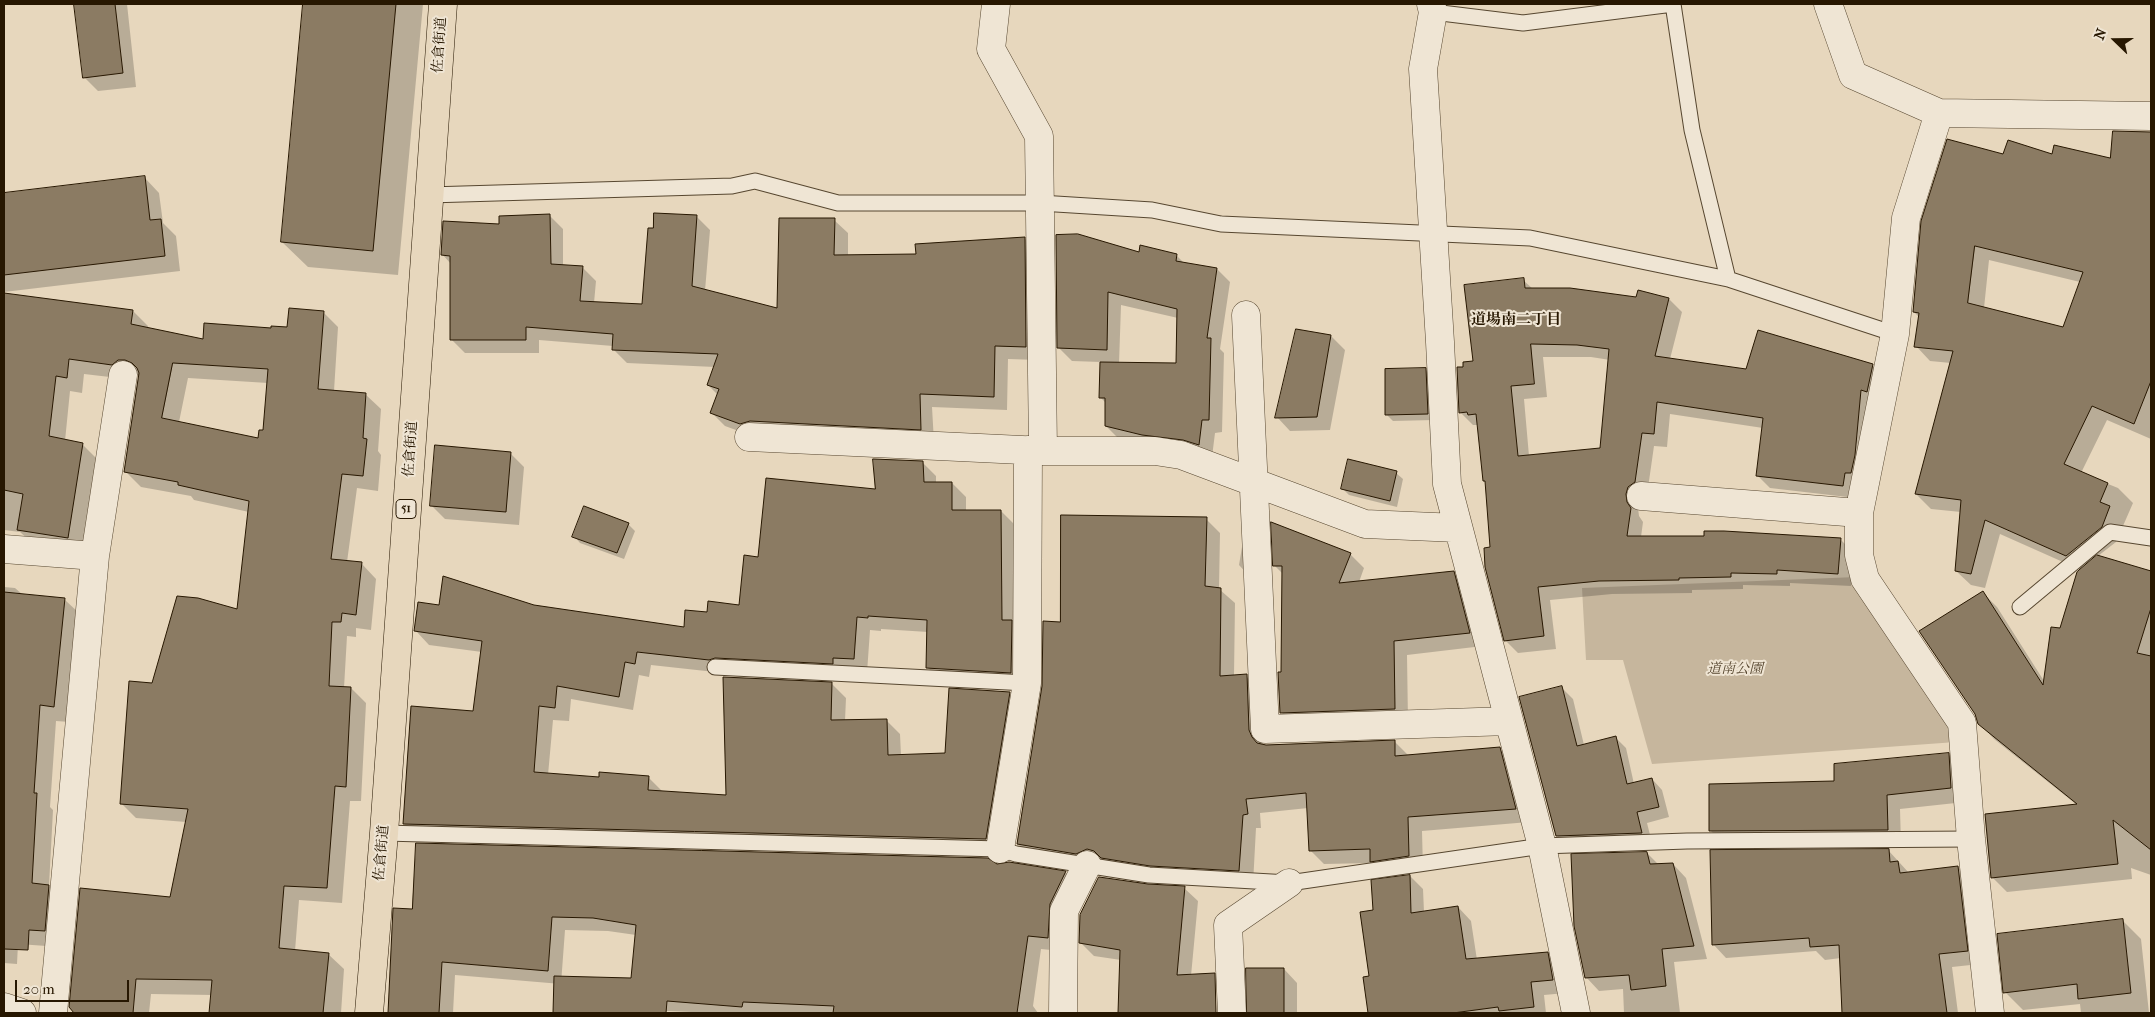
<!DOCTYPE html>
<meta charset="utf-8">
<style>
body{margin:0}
#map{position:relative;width:2155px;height:1017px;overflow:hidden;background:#e7d7bd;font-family:"IM FELL French Canon",serif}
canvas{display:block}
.frame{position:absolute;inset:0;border:5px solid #271701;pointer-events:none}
.north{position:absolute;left:2090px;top:15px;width:50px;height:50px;-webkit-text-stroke:4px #efe5d4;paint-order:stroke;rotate:292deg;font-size:14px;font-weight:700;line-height:20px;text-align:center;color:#271701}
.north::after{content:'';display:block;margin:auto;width:18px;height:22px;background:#271701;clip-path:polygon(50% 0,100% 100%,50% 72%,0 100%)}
.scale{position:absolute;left:15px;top:980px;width:114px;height:22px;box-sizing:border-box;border:2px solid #271701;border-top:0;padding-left:6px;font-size:15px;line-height:18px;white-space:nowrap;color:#271701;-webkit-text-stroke:4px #efe5d4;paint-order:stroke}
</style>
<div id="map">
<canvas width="2155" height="1017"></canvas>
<div class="frame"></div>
<div class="north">N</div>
<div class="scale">20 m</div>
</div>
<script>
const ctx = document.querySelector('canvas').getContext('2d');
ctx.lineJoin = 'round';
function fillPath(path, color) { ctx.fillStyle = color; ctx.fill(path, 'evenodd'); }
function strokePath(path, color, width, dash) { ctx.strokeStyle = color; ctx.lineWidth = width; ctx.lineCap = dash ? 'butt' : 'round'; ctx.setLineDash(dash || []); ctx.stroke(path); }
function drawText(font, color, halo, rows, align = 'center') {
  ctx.font = font + ' "IM FELL French Canon","Noto Serif JP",serif'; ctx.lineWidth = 4; ctx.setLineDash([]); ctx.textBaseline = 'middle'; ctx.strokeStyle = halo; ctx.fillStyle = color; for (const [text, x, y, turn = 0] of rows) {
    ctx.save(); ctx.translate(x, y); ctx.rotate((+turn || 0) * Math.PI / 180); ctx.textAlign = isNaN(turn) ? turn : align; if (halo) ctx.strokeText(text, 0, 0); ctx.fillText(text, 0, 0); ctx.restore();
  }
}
fillPath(new Path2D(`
 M1856,577L1953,722L1956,742L1652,764L1623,660H1586L1582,588Z`), '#c6b69d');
fillPath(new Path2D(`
 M75,4H127L136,87L98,91L84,77Z
 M304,4H423L398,275L308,267L282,242Z
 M2114,132H2151V439L2107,420L2081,473L2118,488L2133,503L2116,542L2098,556L2151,572V741L2099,730L2151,771V875L2131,868L2132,879L2007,892L1992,877L2077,805L1994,739L1979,723L1983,593L1997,607L2044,681L2081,570L2000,534L1985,588L1971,585L1956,571L1961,512L1931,509L1916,494L1951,363L1930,361L1916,346L1919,317L1914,312L2004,156L2111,160ZM1989,260L2080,282L2064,328L1984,308Z
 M144,177L159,193L163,223L176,236L180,271L4,292V194Z
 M549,215L563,229V266L583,268L596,281L594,303L643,305L696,216L710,230L705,291L779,309L834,220L848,233V256L917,255L1024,238L1038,251L1039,360L1008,359L1007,410L932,407L934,442L755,437L725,426L712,413L718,395L708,385L715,367L627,363L613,349V346L539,340V353H465L451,339V264L442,254L500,225Z
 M1139,254L1177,256L1185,264L1217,269L1230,282L1220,349L1224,353L1222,432L1215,433L1212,457L1119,439L1106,426L1107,404L1100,397L1101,362L1072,361L1059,348ZM1121,305L1178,318L1177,364H1119Z
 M1523,280L1533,289L1637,298L1669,299L1682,312L1670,359L1747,370L1872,365L1885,378L1856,498L1770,488L1757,475L1763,428L1670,414L1667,447L1654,446L1647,495L1638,508L1639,516L1643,522L1641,537L1840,539L1853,552L1851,586L1790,583V586L1743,585V589L1692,590V593L1612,594L1550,600L1556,649L1518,653L1505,640L1491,548L1486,483L1484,481L1479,425H1473L1460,412L1464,368L1474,362ZM1543,357H1591L1610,360L1601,449L1529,456L1524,399L1547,397Z
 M4,294L133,311L148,326V329L204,340L289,328L323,312L338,327L334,391L365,394L381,409L378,451L381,455L378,491L357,488L347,562L361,563L376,579L371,630L356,628V637L347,636L344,688H351L366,703L361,801H350L342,903L299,900L295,951L328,954L344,969L341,1013H210L212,995L151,994L149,1013H75L71,1007L171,899L186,822L136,818L121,803L153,684L238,611L249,512L194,500L191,496L141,487L125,471L141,375H133L127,379L84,374L82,393L70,391L65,441L82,444L98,460L83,553L34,545L20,532L4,530ZM188,378L268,383L264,431L259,440L179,422Z
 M1297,330L1331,336L1345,350L1330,430L1290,431L1277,417Z
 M1425,369L1432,376L1434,420L1393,421L1386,414Z
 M510,453L524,467L519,525L445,519L431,505Z
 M922,462L936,476V484L952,483L966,497V511H1001L1015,525L1025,686L942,682L928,668V632L881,629V631L870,630L867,673H724L651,665L649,677L639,675L633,710L571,699L569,721L553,720L548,775L600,778L648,777L662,791L728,797L832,684L846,698L845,721L886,720L900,734L901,756L946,755L1009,693L1023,707L999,853L418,838L404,824L475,712L482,652L429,645L416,631L440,606H534L685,628L708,614L740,606L759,558L876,491Z
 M1396,473L1403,479L1397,507L1349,495L1342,488Z
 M1206,519L1220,533L1219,589L1235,603L1234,676H1246L1260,690L1263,745L1395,742L1409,756L1499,748L1514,763L1529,822L1422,831L1423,870L1386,875L1373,863L1324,864L1310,850L1308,808L1260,813L1261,828H1256L1253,884L1032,858L1018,844L1061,623Z
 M628,524L635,531L624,559L580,543L574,536Z
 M1242,547L1254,560L1252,579L1239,565Z
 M1350,554L1364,568L1359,582L1453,572L1467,586L1483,646L1407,655L1408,722L1295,726L1281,712L1283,574L1274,565Z
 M4,587L15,588L23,595L64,599L81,615L70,722L56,721L50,807L53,810L49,886L65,903L61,947L18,944L17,964L4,963Z
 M1562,688L1573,699L1584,745L1615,737L1626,748L1634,784L1652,779L1662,790L1669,817L1647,823L1652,843L1568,846L1557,836Z
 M1948,754L1962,768L1965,802L1900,809L1901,844L1725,845L1711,831L1836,782Z
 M1888,850L1909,873L1958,867L1971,881L1980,964L1952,967L1958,1013H1843L1841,958L1825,960L1816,951L1726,958L1713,944Z
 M1647,853L1659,865L1673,864L1686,878L1707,959L1674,962L1680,1013H1624L1623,989L1599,991L1586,977Z
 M1009,863L1066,873L1079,886L1061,951L1041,949L1033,1006L1038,1013H715L644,1010L636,935L608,931L565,930L561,984L455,975L453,1013H389L395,910L413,911L997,866Z
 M1410,876L1423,889L1424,912L1458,907L1471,921L1477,960L1547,953L1561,967L1566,993L1544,995L1546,1013H1369L1365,978L1371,977L1374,911Z
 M1147,886L1184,888L1198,901L1191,976L1208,989L1207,1013H1119L1121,960L1094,956L1081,943Z
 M2123,921L2141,939L2149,1013H2081L2080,1004L2023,1010L2005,992Z
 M1284,969L1297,983V1013H1249Z`), '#0003');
const building = new Path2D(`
 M74,4H115L123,73L83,78Z
 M303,4H396L373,251L281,242Z
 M2113,131L2151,132V381L2134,424L2092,406L2064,464L2108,483L2100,502L2110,506L2102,527L2066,556L1985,520L1971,574L1955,571L1961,500L1915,494L1953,351L1914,347L1919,313L1913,312L1921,221L1947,139L2003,154L2008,140L2052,154L2054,145L2110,158ZM1975,246L2083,272L2063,327L1968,303Z
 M145,176L150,220L161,219L165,256L4,275V193Z
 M654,213L697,215L692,286L777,308L779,218H835L834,255L916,254L915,244L1025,237L1026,347L995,346L994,397L920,394L921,430L750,421L740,424L710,413L719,389L707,385L718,354L612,350L613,334L526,327V340H450V256L441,255L443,221L499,224V216L550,214L551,264L583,266L580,301L642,304L648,228H653Z
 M1078,234L1139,252L1140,245L1177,254L1176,261L1217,268L1207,338H1211L1209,420H1202L1199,445L1183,440L1142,435L1105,426V398H1099L1100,362L1176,363L1177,309L1108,292L1107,350L1057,348L1056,235Z
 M1524,278L1525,288H1570L1636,297L1638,290L1669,298L1655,356L1746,369L1758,330L1873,364L1867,392L1861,390L1855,455L1851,473H1845L1843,486L1756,476L1763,418L1657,402L1654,434L1642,433L1635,482L1628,487L1626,494L1627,502L1631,508L1627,536H1704V531H1724L1841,538L1838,574L1777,570V574L1731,573V577L1679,578V580L1599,581L1538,587L1544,636L1504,641L1485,567L1484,548L1490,547L1485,481H1483L1476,414L1468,415L1467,412L1459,413L1457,367H1463V362L1473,361L1464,285ZM1531,344L1577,345L1609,349L1600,448L1518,456L1511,386L1534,384Z
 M4,293L133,310L131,324L203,339L204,323L271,328V326L287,327L289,308L324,311L318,389L366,393L363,438L367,439L363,476L342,474L331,559L362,562L356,615L342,613L341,622H332L329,686L351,687L346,787L335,786L327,888L284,886L279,948L329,953L323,1013H209L212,980L136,979L133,1013H74L69,1007L80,888L170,897L188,809L120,804L129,681L152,683L177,596L198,598L237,609L249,501L178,485V482L124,472L139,373L137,368L132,363L125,360H118L112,365L69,359L67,378L56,376L49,436L83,443L68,538L17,530L23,494L4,490ZM173,363L268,369L263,430H259L258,438L162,418Z
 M1296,329L1331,335L1317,417L1275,418Z
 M1426,368L1428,414L1385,415V369Z
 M435,445L511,452L506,512L430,506Z
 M873,459L923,461L924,482H952V510H1001L1002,620H1012L1011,673L926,668L927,620L868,616V618L857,617L854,659L833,658V664L715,658L709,660L637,652L635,664L625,662L619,697L557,686L555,708L539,706L534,772L599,777V772L649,776L648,790L726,795L723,677L832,682L831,720L887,719L888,755L945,753L949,688L1010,692L986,839L403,824L411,706L473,711L482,641L414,631L418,602L439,605L443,576L534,605L684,627L685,610L707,612L708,601L739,605L744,555L758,557L766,478L875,489Z
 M1348,459L1397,471L1390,501L1341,489Z
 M584,506L629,523L617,553L572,537Z
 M1061,515L1207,517L1205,586L1221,588L1220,676L1247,674L1249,730L1252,737L1257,743L1266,745L1395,740V756L1500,747L1516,809L1408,817L1409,856L1370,862V849L1309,851L1306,793L1246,799L1248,814L1243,815L1239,871L1150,866L1101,858L1094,851L1087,849L1076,854L1017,844L1042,686L1043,621L1060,622Z
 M1271,522L1351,553L1339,583L1454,571L1470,633L1394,641L1395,709L1280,713L1278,672H1281L1282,566H1273Z
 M2097,555L2151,571V608L2137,653L2151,656V850L2113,820L2118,864L1991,878L1985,814L2077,804L1978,724L1975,714L1919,631L1983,591L2043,685L2051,627L2060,628L2077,572Z
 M4,592L65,598L54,707L40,705L34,793H37L32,883L49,885L45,931L29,930L28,950L4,949Z
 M1562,686L1577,746L1616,736L1627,784L1652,778L1659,807L1637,812L1642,833L1556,836L1519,697Z
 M1949,753L1951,788L1887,795L1888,830L1709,831V784L1834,781V764Z
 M416,843L988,858L997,864L1009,862L1066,871L1050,904L1048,938L1028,936L1017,1013H833L834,1006L743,1002L742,1007L667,1001L666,1013H553L554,976L631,978L636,925L593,918L552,917L548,971L442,962L439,1013H388L393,908L412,909Z
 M1889,849L1890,862L1898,861L1900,873L1958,866L1968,951L1939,954L1947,1013H1842L1839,945L1810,947L1809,938L1712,945L1710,850Z
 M1647,852L1650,864L1673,863L1694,946L1662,949L1666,986L1631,990L1629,975L1585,978L1574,926L1571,854Z
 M1410,875L1411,913L1458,906L1466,959L1548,952L1553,980L1531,982L1534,1007L1499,1011L1498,1007L1453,1013H1368L1363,977L1369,976L1360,912L1373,910L1371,880Z
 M1099,877L1148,884L1185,886L1177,975L1215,973L1216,1013H1118L1120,950L1079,943L1080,915Z
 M2123,919L2131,993L2078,999L2077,984L2003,993L1997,934Z
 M1246,968H1284V1013H1247Z`);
fillPath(building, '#8b7b63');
strokePath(building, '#271701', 1);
const service = new Path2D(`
 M1433,12L1523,23L1673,4L1692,130L1728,279
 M429,195L732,186L755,181L838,203H1040L1152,210L1221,224L1530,238L1728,279L1895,334
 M2020,607L2110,532L2151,538
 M715,667L1027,683
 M384,833L1000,849L1016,854L1149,875L1289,883L1542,846L1687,841L1971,839`);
const minor = new Path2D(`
 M996,4L991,49L1039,136L1043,451
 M1431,4L1433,12L1423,69L1440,342L1447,484L1542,846L1576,1013
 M1828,4L1853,75L1939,113L2151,116
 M1939,113L1906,218L1895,334L1859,513V555L1865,579L1962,723L1971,839L1990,1013
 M1246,315L1265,729L1509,721
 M749,437L1043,451H1155L1181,455L1365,524L1458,528
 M1641,496L1859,513
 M4,549L95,556
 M1000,849L1027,683L1028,450
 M4,1007L22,1013
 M53,1013L95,556L123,375
 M1063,1013L1064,911L1087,865
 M1232,1013L1228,925L1289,883`);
const trunk = new Path2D(`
 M369,1013L384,833L443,4`);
strokePath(service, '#574730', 17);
strokePath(minor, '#574730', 29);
strokePath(trunk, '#271701', 29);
strokePath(service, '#efe5d4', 15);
strokePath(minor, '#efe5d4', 28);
strokePath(trunk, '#e7d7bd', 28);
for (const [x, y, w] of [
 [406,509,20]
]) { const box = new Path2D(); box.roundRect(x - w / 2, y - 9.5, w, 19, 4); ctx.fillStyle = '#efe5d4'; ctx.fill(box); strokePath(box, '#271701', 1); }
drawText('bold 12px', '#271701', null, [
 ["51",406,509]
]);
drawText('14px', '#271701', '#efe5d4', [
 ["佐倉街道",440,45,-86],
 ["佐倉街道",411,449,-86],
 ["佐倉街道",382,853,-85]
]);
drawText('italic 14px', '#574730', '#efe5d4', [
 ["道南公園",1735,670]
]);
drawText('bold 15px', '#271701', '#efe5d4', [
 ["道場南二丁目",1516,320]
]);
</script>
